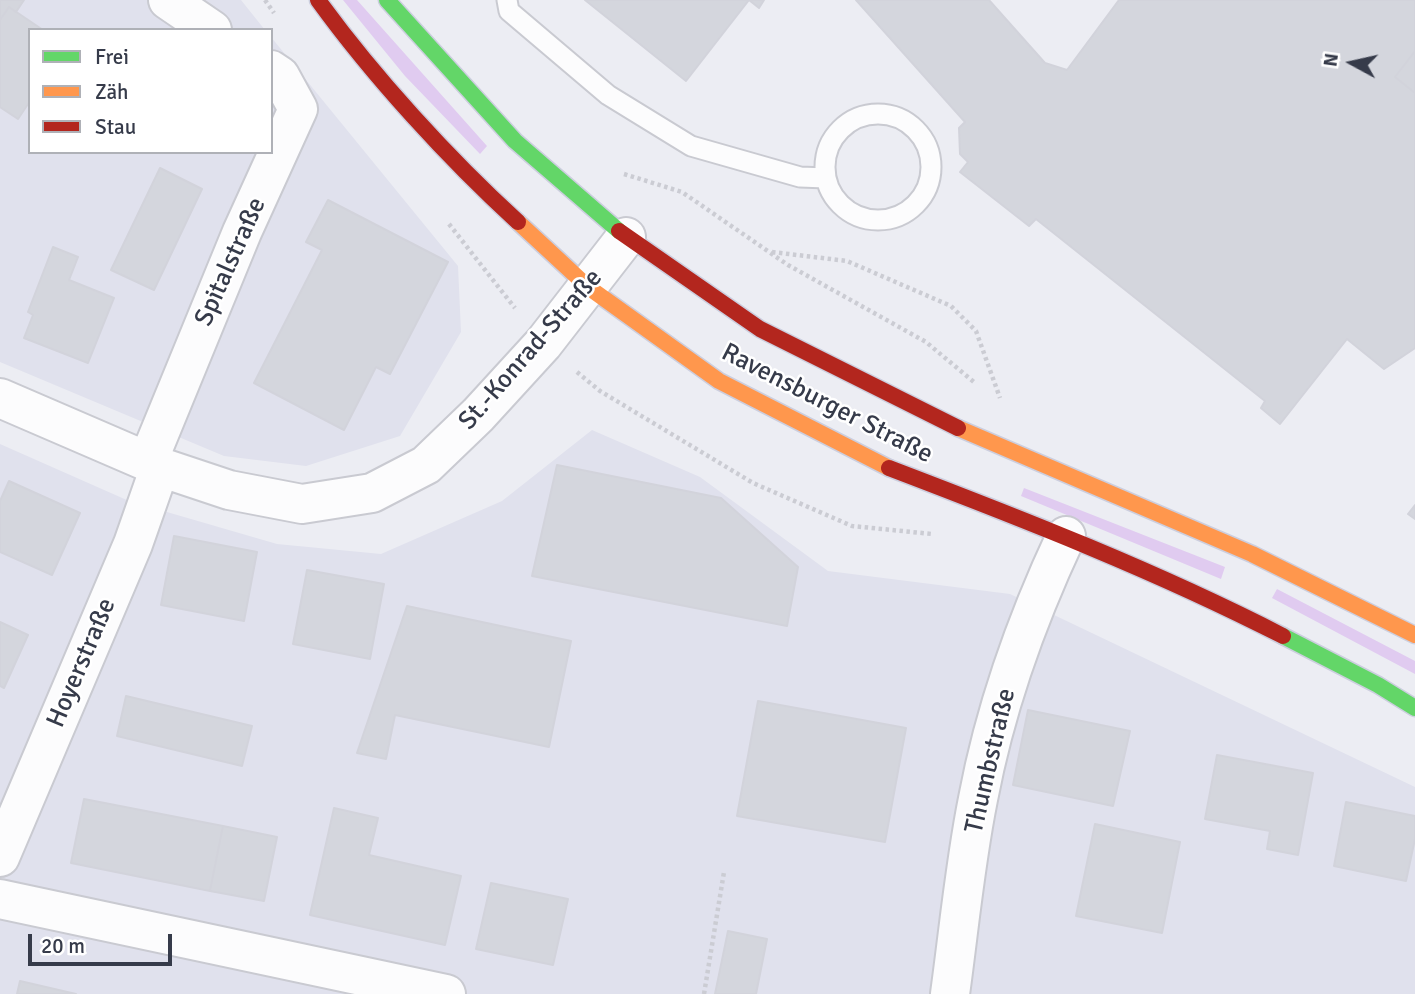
<!DOCTYPE html>
<meta charset="utf-8">
<style>
body{margin:0}
#map{position:relative;width:1415px;height:994px;overflow:hidden;background:#ecedf3;font-family:Signika,sans-serif}
canvas{display:block}
.legend{position:absolute;left:28px;top:28px;width:245px;height:126px;box-sizing:border-box;background:#fff;border:2px solid #afb1b7;margin:0;padding:9px 12px;list-style:none;font-size:21px;color:#363b4a}
.legend li{display:flex;align-items:center;gap:14px;height:35px}
.legend b{width:35px;border:2px solid #afb1b7}
.north{position:absolute;left:1317px;top:28px;width:70px;height:70px;-webkit-text-stroke:5px #fff;paint-order:stroke;rotate:278deg;font-size:19px;font-weight:700;line-height:28px;text-align:center;color:#363b4a}
.north::after{content:'';display:block;margin:auto;width:24px;height:32px;background:#363b4a;clip-path:polygon(50% 0,100% 100%,50% 72%,0 100%)}
.scale{position:absolute;left:28px;top:934px;width:144px;height:32px;box-sizing:border-box;border:4px solid #363b4a;border-top:0;padding-left:9px;font-size:21px;line-height:24px;white-space:nowrap;color:#363b4a;-webkit-text-stroke:5px #fff;paint-order:stroke}
</style>
<div id="map">
<canvas width="1415" height="994"></canvas>
<ul class="legend">
<li><b style="height:9px;background:#63d668"></b>Frei</li>
<li><b style="height:9px;background:#ff974d"></b>Zäh</li>
<li><b style="height:9px;background:#b3261e"></b>Stau</li>
</ul>
<div class="north">N</div>
<div class="scale">20 m</div>
</div>
<script>
const ctx = document.querySelector('canvas').getContext('2d');
ctx.lineJoin = 'round';
function fillPath(path, color) { ctx.fillStyle = color; ctx.fill(path, 'evenodd'); }
function strokePath(path, color, width, dash) { ctx.strokeStyle = color; ctx.lineWidth = width; ctx.lineCap = dash ? 'butt' : 'round'; ctx.setLineDash(dash || []); ctx.stroke(path); }
function drawText(font, color, halo, rows, align = 'center') {
  ctx.font = font + ' Signika,sans-serif'; ctx.lineWidth = 5; ctx.setLineDash([]); ctx.textBaseline = 'middle'; ctx.strokeStyle = halo; ctx.fillStyle = color; for (const [text, x, y, turn = 0] of rows) {
    ctx.save(); ctx.translate(x, y); ctx.rotate((+turn || 0) * Math.PI / 180); ctx.textAlign = isNaN(turn) ? turn : align; if (halo) ctx.strokeText(text, 0, 0); ctx.fillText(text, 0, 0); ctx.restore();
  }
}
fillPath(new Path2D(`
 M0,0H241L265,30H30V152H271V37L458,266L461,332L400,436L306,466L224,456L0,362Z
 M592,430L700,477L828,571L1010,594L1415,787V994H0V444L129,501L277,544L381,554L502,501Z`), '#e0e1ed');
fillPath(new Path2D(`
 M343,0H357L487,146L480,154L405,76Z
 M1024,488L1225,567L1221,579L1021,496Z
 M1277,589L1415,661V674L1272,598Z`), '#e0cbf0');
const building = new Path2D(`
 M0,0H24L16,12L9,7L0,20Z
 M585,0H749L686,81Z
 M749,0H764L759,8Z
 M856,0H989L1045,63L1067,70L1119,0H1415V51L1395,77L1415,93V348L1384,369L1347,339L1280,424L1261,408L1265,401L1036,219L1029,226L960,172L968,162L960,154L959,128L965,122Z
 M9,7L43,30H30V101L18,119L0,107V20Z
 M1415,51V93L1395,77Z
 M160,168L202,189L154,290L111,270Z
 M328,200L448,262L390,374L376,367L344,430L254,383L322,250L306,242Z
 M53,247L78,257L69,280L114,298L88,363L24,338L33,315L28,312Z
 M557,465L721,498L798,567L787,626L532,576Z
 M9,481L80,513L52,575L0,552V501Z
 M1415,505V519L1408,514Z
 M174,536L257,552L244,621L161,605Z
 M307,570L384,584L370,659L293,644Z
 M407,606L571,641L549,747L395,715L386,759L357,753Z
 M0,622L28,635L4,688L0,686Z
 M126,696L252,726L242,766L117,736Z
 M758,701L906,728L885,842L737,816Z
 M1028,710L1130,731L1113,806L1013,785Z
 M1217,755L1313,773L1298,855L1267,849L1270,831L1205,819Z
 M84,799L223,826L210,891L71,863Z
 M1346,802L1415,816V839L1406,881L1334,866Z
 M334,808L378,818L369,855L461,876L445,945L310,915Z
 M1095,824L1180,842L1162,933L1076,916Z
 M223,826L277,837L264,901L210,891Z
 M491,883L568,899L553,965L476,949Z
 M728,931L767,939L756,994H715Z
 M20,981L76,994H17Z`);
fillPath(building, '#d4d6dd');
strokePath(building, '#d2d3db', 2);
const lane = new Path2D(`
 M507,0L509,11L608,95L691,146L800,177L826,178
 M825 167a53 53 0 1 1 106 0a53 53 0 1 1-106 0Z`);
const street = new Path2D(`
 M168,0L212,30
 M0,398L160,467L229,490L302,504L372,493L426,465L478,415L543,344L626,237
 M148,461L242,232L298,109L280,76L271,70
 M0,857L133,544L160,467
 M0,899L446,994
 M950,994C959,929 965,863 978,799C995,709 1027,619 1066,536`);
const fast = new Path2D(`
 M387,0L515,141L619,231
 M1283,636L1378,685L1415,708`);
const slow = new Path2D(`
 M518,222L588,287L719,381L889,468
 M958,428L1252,554L1415,635`);
const jam = new Path2D(`
 M318,0C373,76 449,159 518,222
 M619,231L760,329L958,428
 M889,468C1023,519 1156,571 1283,636`);
strokePath(lane, '#c9cad1', 23);
strokePath(street, '#c9cad1', 42);
strokePath(fast, '#cccede', 19);
strokePath(slow, '#cccede', 19);
strokePath(jam, '#cccede', 19);
strokePath(new Path2D(`
 M265,0L274,13
 M624,174L682,192L788,265L926,342L975,383
 M449,224L515,308
 M772,252L847,261L951,306L976,331L1000,398
 M577,372L600,391L753,483L852,526L932,534
 M704,994L724,872`), '#cbccd3', 4.5, [3.5, 3.5]);
strokePath(lane, '#fcfcfd', 19);
strokePath(street, '#fcfcfd', 38);
strokePath(fast, '#63d668', 16);
strokePath(slow, '#ff974d', 16);
strokePath(jam, '#b3261e', 16);
drawText('26px', '#363b4a', '#fff', [
 ["Spitalstraße",231,262,-66],
 ["St.-Konrad-Straße",531,350,-49],
 ["Ravensburger Straße",827,404,27],
 ["Hoyerstraße",82,663,-67],
 ["Thumbstraße",991,761,-77]
]);
</script>
